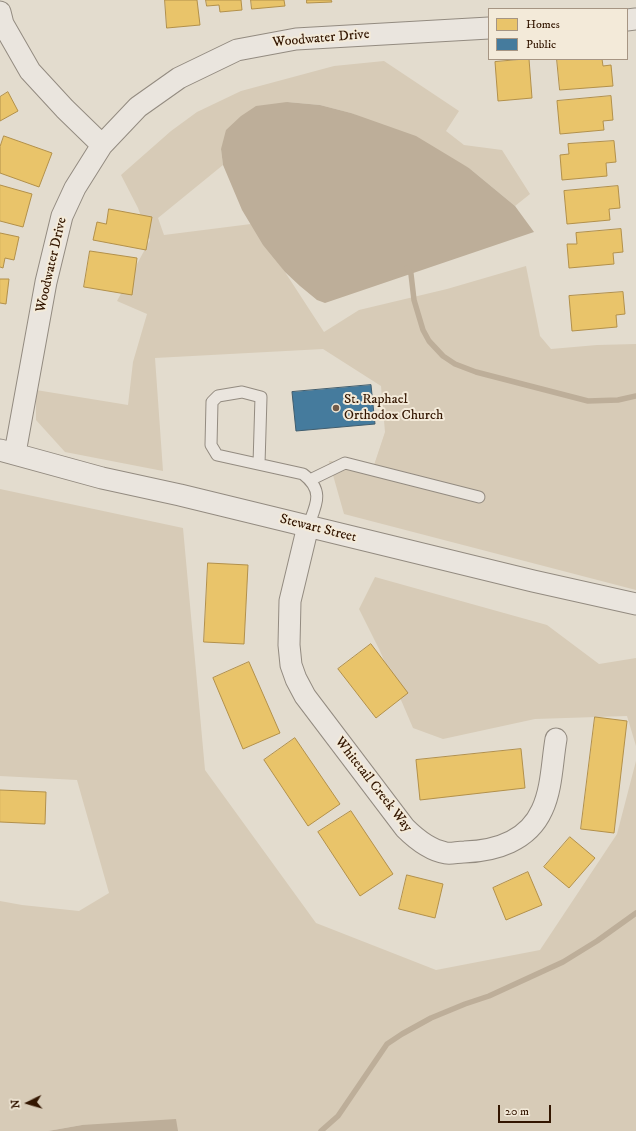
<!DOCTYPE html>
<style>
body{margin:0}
#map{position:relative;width:636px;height:1131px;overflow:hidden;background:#e3dcce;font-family:"IM FELL DW Pica",serif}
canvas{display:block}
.legend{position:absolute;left:488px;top:8px;width:140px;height:52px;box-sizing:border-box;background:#f3ead9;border:1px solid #a69583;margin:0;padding:5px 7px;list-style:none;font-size:12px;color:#331601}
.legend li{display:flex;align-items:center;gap:8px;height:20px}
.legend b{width:20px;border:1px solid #a69583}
.north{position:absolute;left:8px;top:1083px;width:40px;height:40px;-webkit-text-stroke:3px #f3ead9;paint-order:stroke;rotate:265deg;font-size:11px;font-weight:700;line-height:16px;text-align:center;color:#331601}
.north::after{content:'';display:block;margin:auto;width:14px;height:18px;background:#331601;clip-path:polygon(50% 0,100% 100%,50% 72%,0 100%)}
.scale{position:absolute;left:498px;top:1105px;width:53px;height:18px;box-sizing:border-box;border:2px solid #331601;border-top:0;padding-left:5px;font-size:12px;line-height:14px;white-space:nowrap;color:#331601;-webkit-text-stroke:3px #f3ead9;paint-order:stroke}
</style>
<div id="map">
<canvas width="636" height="1131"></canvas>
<ul class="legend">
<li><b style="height:11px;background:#e9c46a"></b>Homes</li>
<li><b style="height:11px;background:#457b9d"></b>Public</li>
</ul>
<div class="north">N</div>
<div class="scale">20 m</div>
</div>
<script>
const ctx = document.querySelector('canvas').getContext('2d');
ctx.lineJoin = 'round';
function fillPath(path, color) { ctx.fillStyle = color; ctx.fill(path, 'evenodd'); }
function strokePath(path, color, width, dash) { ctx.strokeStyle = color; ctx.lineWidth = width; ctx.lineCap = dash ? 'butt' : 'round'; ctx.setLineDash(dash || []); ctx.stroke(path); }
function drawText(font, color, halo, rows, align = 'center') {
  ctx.font = font + ' "IM FELL DW Pica",serif'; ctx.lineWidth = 4; ctx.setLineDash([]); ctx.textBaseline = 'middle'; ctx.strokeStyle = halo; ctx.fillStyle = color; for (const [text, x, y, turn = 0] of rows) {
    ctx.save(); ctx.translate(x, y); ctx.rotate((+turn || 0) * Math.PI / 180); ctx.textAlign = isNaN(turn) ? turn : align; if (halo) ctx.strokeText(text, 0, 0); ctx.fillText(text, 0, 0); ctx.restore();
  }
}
fillPath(new Path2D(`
 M384,61L459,111L446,131L464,145L502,150L530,194L515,206L469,168L351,113L320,105L287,102L221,149L223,165L158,218L164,235L251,224L285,272L324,332L359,310L447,289L526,266L540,336L551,349L597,345L636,344V590L344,514L329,461L374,465L385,432L381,386L323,349L155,358L163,471L65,452L36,420V390L128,405L133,362L147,314L117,301L150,240L138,208L121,175L171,131L197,112L241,91L334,66Z
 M0,489L183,528L205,770L316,923L436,970L540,950L617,834L636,761V1131H178L82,1125L48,1131H0V901L22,905L79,911L109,893L77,780L0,776Z
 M375,577L547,625L599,664L636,658V746L627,716L535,719L443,739L413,728L380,651L359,609Z`), '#d7cbb7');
fillPath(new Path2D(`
 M287,102L320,105L351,113L416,136L469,168L515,206L534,232L325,303L317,300L300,286L285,272L263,245L242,210L223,165L221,149L226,130L241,116L256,106Z
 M176,1119L178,1131H48L82,1125Z`), '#bdae99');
const homes = new Path2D(`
 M165,0H197L200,25L167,28Z
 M206,0H241L242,10L220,12L219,5L207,6Z
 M251,0H284L285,6L252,9Z
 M307,0H331L332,2L307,3Z
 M529,59L532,98L498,101L495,62Z
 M557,59H602L603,66L611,65L613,86L560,90Z
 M8,92L18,111L0,121V97Z
 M611,96L613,120L603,121L604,130L560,134L557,101Z
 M4,136L52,153L39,187L0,173V147Z
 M614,141L616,162L606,163L607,176L562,180L560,155L569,154L568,144Z
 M0,185L32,194L23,227L0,221Z
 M618,186L620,208L609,209L610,220L567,224L564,191Z
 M109,209L152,217L146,250L93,240L97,222L106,224Z
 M621,229L623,252L613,253L614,264L569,268L567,244H577L576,233Z
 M0,233L19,237L14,260L5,258L3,268L0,267Z
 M90,251L137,258L132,295L84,287Z
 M0,279H9L6,304L0,303Z
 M623,292L625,314L616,315L617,327L572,331L569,296Z
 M208,563L248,565L244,644L204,642Z
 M371,644L408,693L376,718L338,669Z
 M249,662L280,733L243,749L213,678Z
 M595,717L627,721L614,833L581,829Z
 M295,738L340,804L308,826L264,760Z
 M521,749L525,788L420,800L416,760Z
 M0,790L46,792L45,824L0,822Z
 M351,811L393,874L360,896L318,832Z
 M570,837L595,858L569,888L544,867Z
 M528,872L542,905L506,920L493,888Z
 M407,875L443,884L435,918L399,909Z`);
fillPath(homes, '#e9c46a');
strokePath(homes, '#b2904a', 1);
const public = new Path2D(`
 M371,385L375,424L296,431L292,392Z`);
fillPath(public, '#457b9d');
strokePath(public, '#405d6e', 1);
strokePath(new Path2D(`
 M407,268L411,274L414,300L423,330L429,341L443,356L455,364L476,372L588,401L618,400L636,396
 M321,1131L338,1116L387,1044L402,1034L431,1018L465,1004L489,996L563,962L597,941L636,913`), '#bdae99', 5.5);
const lane = new Path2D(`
 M259,464L261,397L242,392L218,396L212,402L211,445L217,455L303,474C325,491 316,505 308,526
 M310,480L345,463L479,497`);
const street = new Path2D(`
 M0,12L3,24L30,71L65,109L102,145
 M627,20L636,19
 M0,450L102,478L180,495L533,581L636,604
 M15,453L46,282L62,216L75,188L102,145L138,107L179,78L237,50L296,39L489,28
 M308,526L290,601L289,645L291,665L296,679L305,696L405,828C416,839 429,850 446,853C451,854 458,852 464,852C495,851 528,841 542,810C552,789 552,762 556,739`);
strokePath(lane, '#938b80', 13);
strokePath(street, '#938b80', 23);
strokePath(lane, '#eae5de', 11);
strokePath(street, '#eae5de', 21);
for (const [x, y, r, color] of [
 [336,408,4,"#715b49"]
]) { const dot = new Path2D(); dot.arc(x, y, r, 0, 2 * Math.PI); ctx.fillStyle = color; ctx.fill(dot); strokePath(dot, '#f3ead9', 1.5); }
drawText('14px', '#331601', '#f3ead9', [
 ["Woodwater Drive",321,39,-5],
 ["Woodwater Drive",52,265,-77],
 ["Stewart Street",318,529,14],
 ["Whitetail Creek Way",373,785,52]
]);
drawText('14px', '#331601', '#f3ead9', [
 ["St. Raphael",344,400],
 ["Orthodox Church",344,416]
], 'left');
</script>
